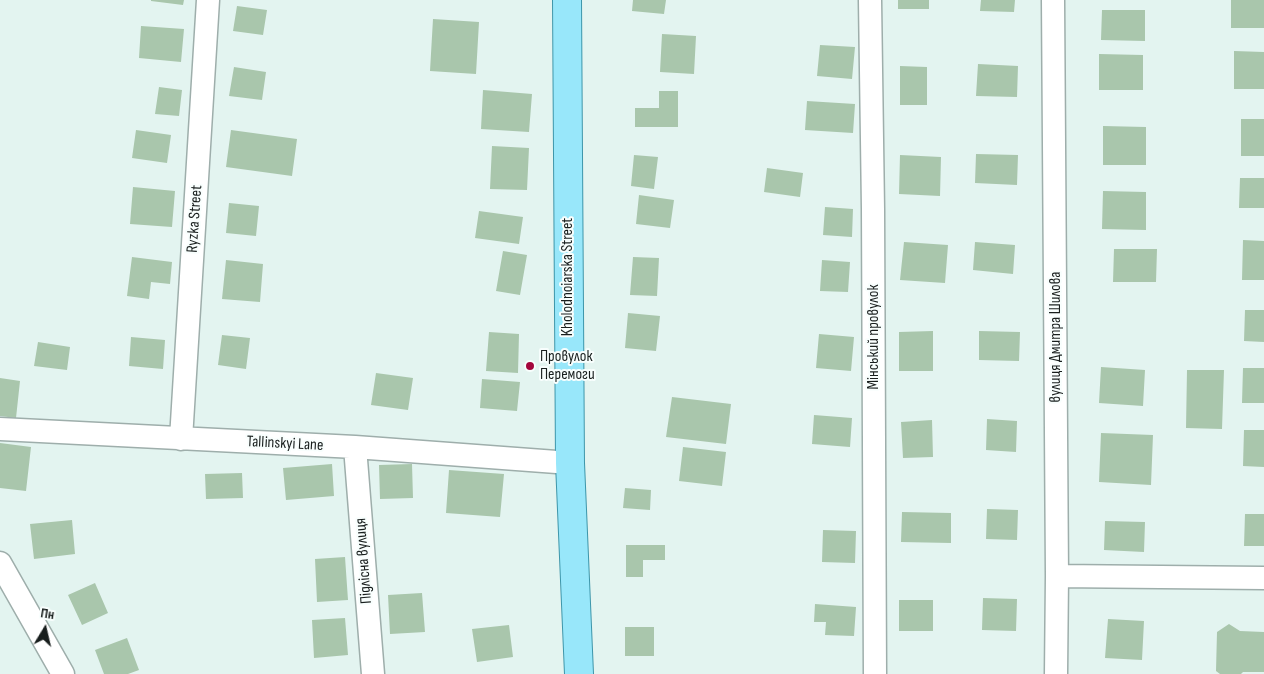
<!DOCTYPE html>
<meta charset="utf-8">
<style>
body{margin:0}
#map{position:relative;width:1264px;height:674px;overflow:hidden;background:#e3f4f0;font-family:"Sofia Sans Condensed",sans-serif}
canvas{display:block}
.north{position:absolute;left:20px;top:604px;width:50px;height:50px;-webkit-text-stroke:4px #f8fefd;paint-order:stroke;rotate:9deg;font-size:14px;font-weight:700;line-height:20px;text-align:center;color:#181e1d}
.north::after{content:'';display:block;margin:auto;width:18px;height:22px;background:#181e1d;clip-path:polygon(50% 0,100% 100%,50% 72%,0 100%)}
</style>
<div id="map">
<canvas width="1264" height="674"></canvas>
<div class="north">Пн</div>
</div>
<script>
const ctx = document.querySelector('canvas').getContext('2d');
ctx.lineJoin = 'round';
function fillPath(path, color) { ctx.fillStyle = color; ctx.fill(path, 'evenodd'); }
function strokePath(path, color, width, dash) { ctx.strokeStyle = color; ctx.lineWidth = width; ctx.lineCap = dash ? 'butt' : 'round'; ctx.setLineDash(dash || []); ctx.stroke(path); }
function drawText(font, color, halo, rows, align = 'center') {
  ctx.font = font + ' "Sofia Sans Condensed",sans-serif'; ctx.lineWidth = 4; ctx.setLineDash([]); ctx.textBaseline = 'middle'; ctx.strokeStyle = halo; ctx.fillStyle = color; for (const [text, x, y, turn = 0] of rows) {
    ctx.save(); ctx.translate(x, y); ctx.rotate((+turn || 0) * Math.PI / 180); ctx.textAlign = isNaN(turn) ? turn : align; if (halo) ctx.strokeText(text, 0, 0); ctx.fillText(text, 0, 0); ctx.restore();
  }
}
fillPath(new Path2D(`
 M151,0H184L183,5L151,1Z
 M633,0H666L664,14L632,11Z
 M898,0H929V9H898Z
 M981,0H1015L1014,12L980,11Z
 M1231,0H1264V28H1231Z
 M237,6L267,10L263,35L233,31Z
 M1102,10H1145V41L1101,40Z
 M433,19L479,22L476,74L430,71Z
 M141,26L184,29L181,62L139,58Z
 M662,34L696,36L694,74L660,72Z
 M820,45L855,47L852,79L817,76Z
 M1234,51L1264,52V89H1234Z
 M1099,54L1143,55V90H1099Z
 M978,64L1018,66L1017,97L976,96Z
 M900,66L927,67V105H900Z
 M234,67L266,72L262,100L229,96Z
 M159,87L182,90L179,116L155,114Z
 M483,90L532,94L529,132L481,129Z
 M659,91H678V127H635V108H659Z
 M807,101L855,104L853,133L805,130Z
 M1241,119H1264V156H1241Z
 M1103,126L1146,127V165H1103Z
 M136,130L171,135L167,163L132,158Z
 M231,130L297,139L292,176L226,167Z
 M492,146L529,148L527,190L490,189Z
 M976,154L1018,155L1017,185L975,183Z
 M634,155L658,157L654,189L631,186Z
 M900,155L941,157L940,196L899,194Z
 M767,168L803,173L800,197L764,192Z
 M1240,178H1264V208H1239Z
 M133,187L175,191L172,227L130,224Z
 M1103,191L1146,192V230L1102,229Z
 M639,195L674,200L670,228L636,224Z
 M229,203L259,206L256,236L226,233Z
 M825,207L853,209L852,237L823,235Z
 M479,211L523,217L519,244L475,238Z
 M1243,240L1264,241V280H1242Z
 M904,242L948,245L945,283L900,280Z
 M975,242L1015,245L1013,274L973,270Z
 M1114,249H1157L1156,282H1113Z
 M503,251L527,255L520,295L496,291Z
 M132,257L172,262L170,284L151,282L149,299L127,296Z
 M633,257L659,258L657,296L630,295Z
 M226,260L263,264L260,302L222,299Z
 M822,260L850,262L848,292L820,291Z
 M1245,310H1264V342L1244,341Z
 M628,313L660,316L656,351L625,348Z
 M933,331V371H899V332Z
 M979,331L1020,332L1019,361L979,360Z
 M489,332L519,334L518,373L486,371Z
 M819,334L854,337L851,371L816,368Z
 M222,335L250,338L246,369L218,365Z
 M131,337L165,340L163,369L129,366Z
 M38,342L70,347L67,370L34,366Z
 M1101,367L1145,370L1143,406L1099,403Z
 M1243,368H1264V403H1242Z
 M1187,370H1224L1222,429L1186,428Z
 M376,373L413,378L408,410L371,405Z
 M0,378L20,381L16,418L0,416Z
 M482,379L520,382L517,411L480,408Z
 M672,397L731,404L726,444L666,437Z
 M814,415L852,418L850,447L812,444Z
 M987,419L1017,421L1016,452L986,450Z
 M932,420L933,457L903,458L901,422Z
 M1244,430H1264V467L1243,466Z
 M1101,433L1153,435L1151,485L1099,482Z
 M0,443L31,447L26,491L0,488Z
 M683,447L726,452L722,486L679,481Z
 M332,464L334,496L286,500L283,468Z
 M412,464L413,498L380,499L379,465Z
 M449,470L504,474L500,517L446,513Z
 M242,473L243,498L206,499L205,474Z
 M625,488L651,490L650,510L623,508Z
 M987,509L1018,510L1017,540L986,539Z
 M902,512L951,513V543L901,542Z
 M1245,514H1264V546H1244Z
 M72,520L75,554L34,559L30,524Z
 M1105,521L1145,522L1144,552L1104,550Z
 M823,530L856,531L855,563L822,562Z
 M626,545H665V560H643V577H626Z
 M345,557L348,600L317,602L315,559Z
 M95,583L108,613L82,625L68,595Z
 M422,593L425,632L390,634L388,595Z
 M983,598L1017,599L1016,631L982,630Z
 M899,600H933V631H899Z
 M815,604L856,607L854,636L825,635L826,622H814Z
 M345,618L348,655L314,658L312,620Z
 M1108,619L1144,621L1142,660L1105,658Z
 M1229,624L1240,631L1264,632V672H1243L1241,674H1220L1216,671L1217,632Z
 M509,625L513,657L477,662L472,629Z
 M625,627H654V656H625Z
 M127,638L139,670L128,674H104L95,650Z`), '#a9c6ac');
const minor = new Path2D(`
 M870,0L873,209L875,674
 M1053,0L1057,576L1056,674
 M0,429L355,447L570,463
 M181,439L208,0
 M355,447L373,674
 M0,563L63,674
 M1057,576L1264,578`);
const major = new Path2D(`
 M567,0L570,463L579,674`);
strokePath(minor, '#9eaeab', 25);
strokePath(major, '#3e96aa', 30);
strokePath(minor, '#fff', 22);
strokePath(major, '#98e7fa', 28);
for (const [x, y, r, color] of [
 [530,366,5,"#a3063c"]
]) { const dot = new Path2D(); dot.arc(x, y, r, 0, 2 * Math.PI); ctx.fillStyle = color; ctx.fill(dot); strokePath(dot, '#f8fefd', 2); }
drawText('16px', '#181e1d', '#f8fefd', [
 ["Ryzka Street",195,219,-86],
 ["Kholodnoiarska Street",568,277,-90],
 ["Мінський провулок",874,337,-90],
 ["вулиця Дмитра Шилова",1056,337,-90],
 ["Tallinskyi Lane",285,444,3],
 ["Підлісна вулиця",364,561,-94]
]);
drawText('16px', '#181e1d', '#f8fefd', [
 ["Провулок",540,357],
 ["Перемоги",540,375]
], 'left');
</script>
